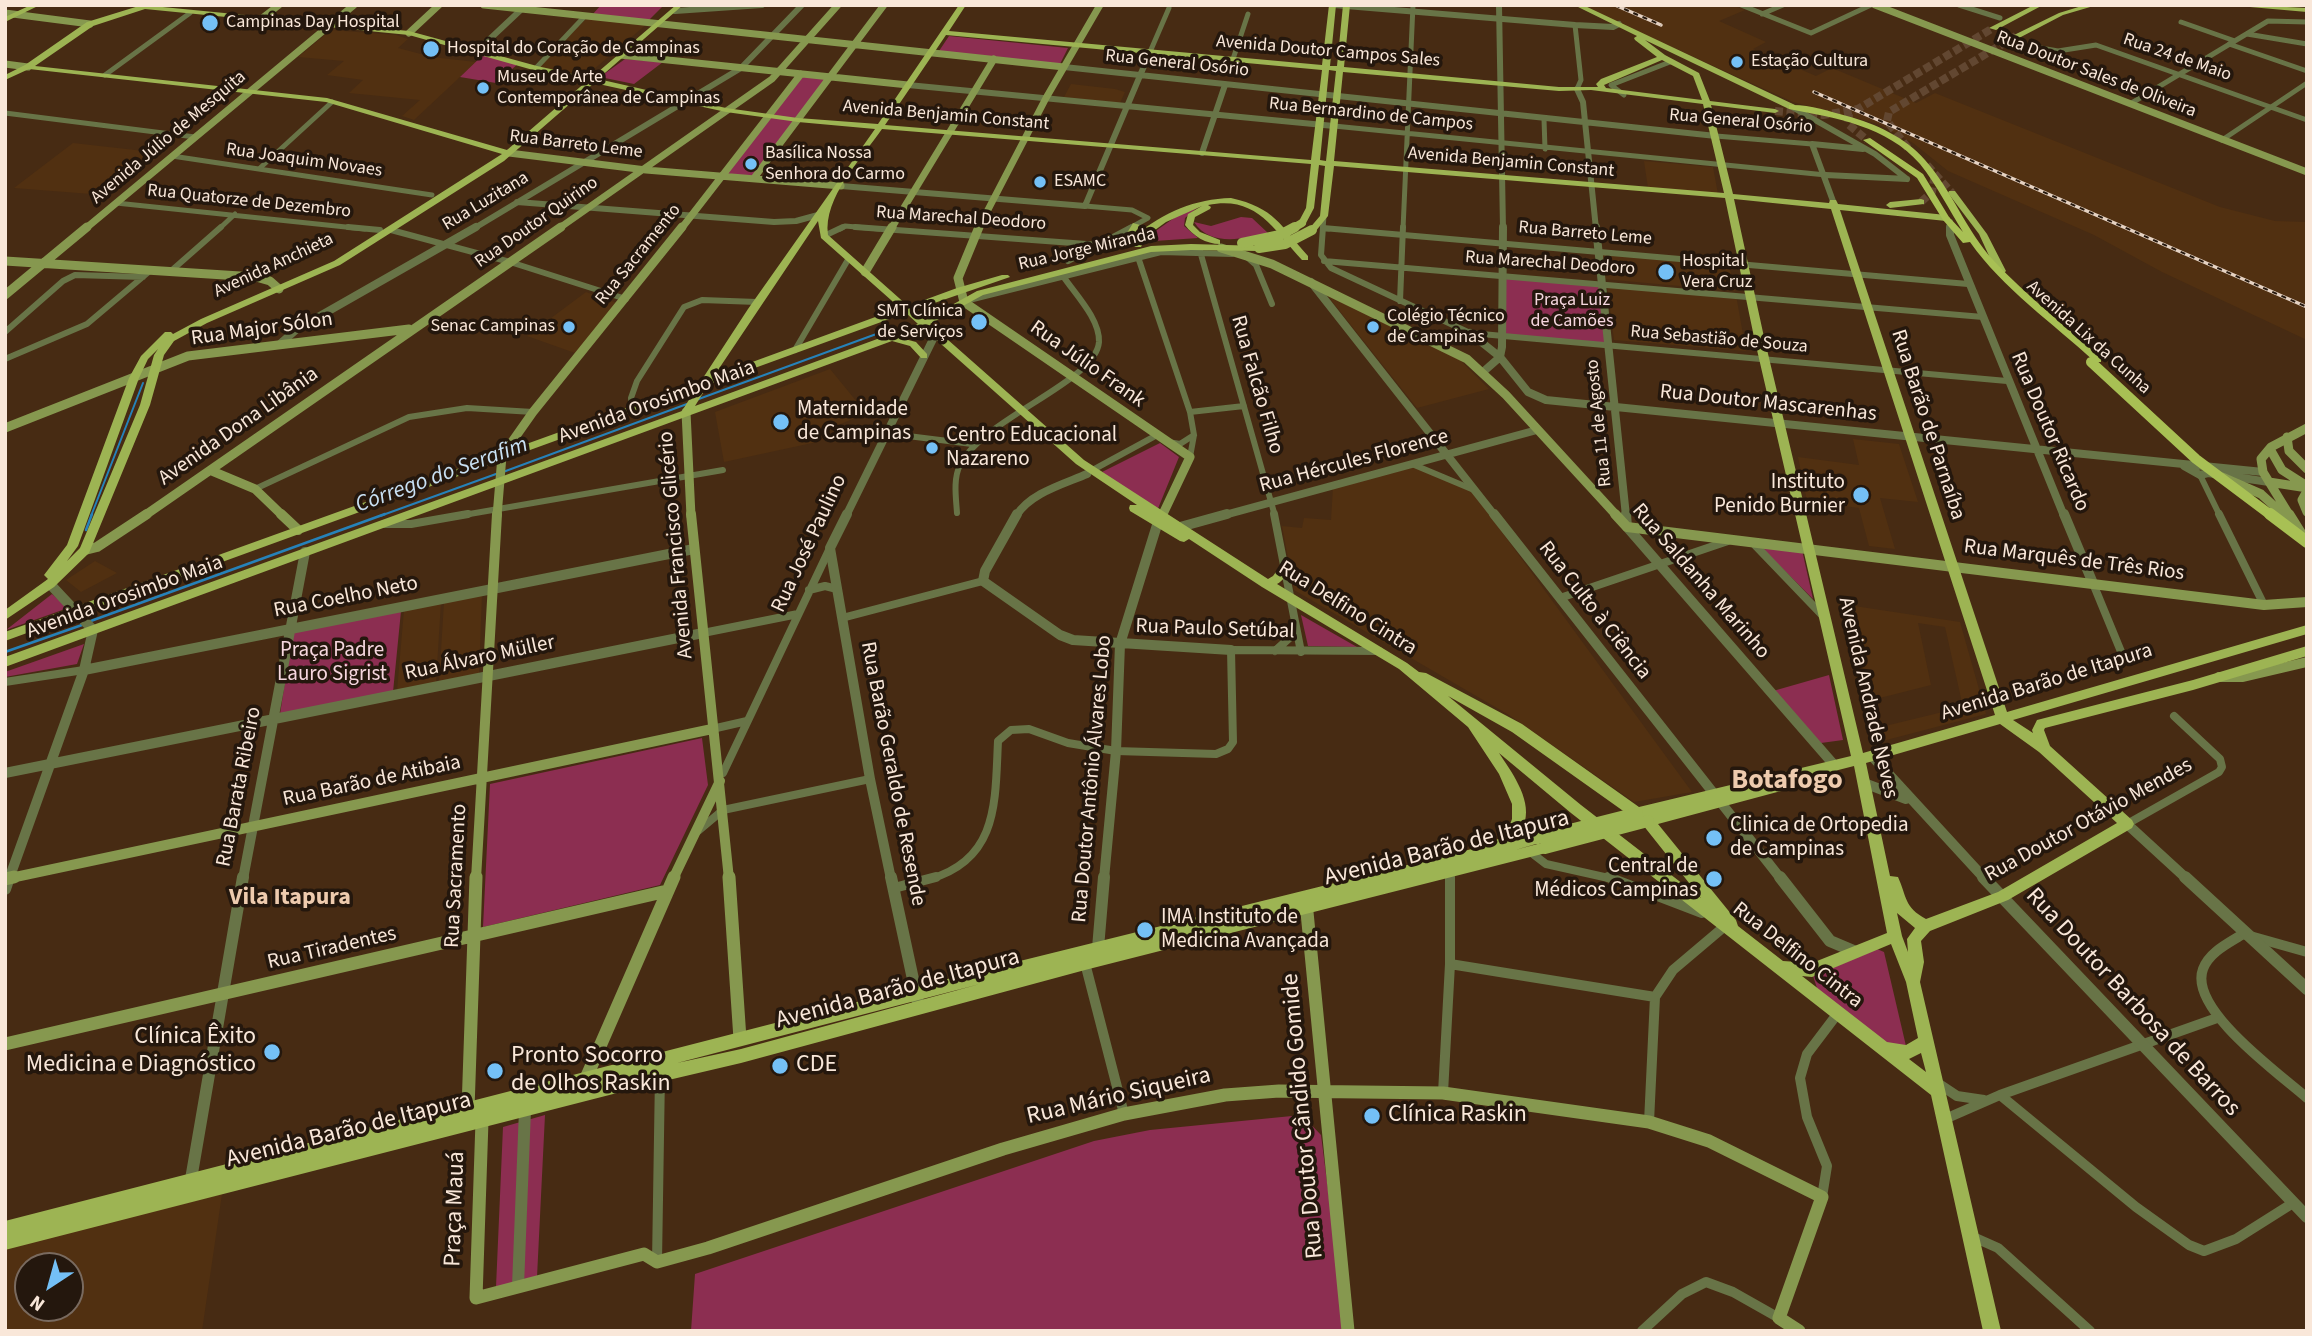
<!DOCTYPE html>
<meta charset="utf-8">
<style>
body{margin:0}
#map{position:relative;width:2312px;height:1336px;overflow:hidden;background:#472b13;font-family:"Source Sans 3",sans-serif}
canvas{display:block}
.frame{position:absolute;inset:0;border:7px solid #f9e7d9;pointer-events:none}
.north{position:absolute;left:14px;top:1252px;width:70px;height:70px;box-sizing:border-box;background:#24170d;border:2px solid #796a5f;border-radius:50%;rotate:216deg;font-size:19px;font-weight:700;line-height:28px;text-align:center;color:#f9e7d9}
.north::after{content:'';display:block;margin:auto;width:24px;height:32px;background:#74c0f6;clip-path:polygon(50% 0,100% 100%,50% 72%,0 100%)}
</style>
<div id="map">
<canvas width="2312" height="1336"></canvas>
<div class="frame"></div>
<div class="north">N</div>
</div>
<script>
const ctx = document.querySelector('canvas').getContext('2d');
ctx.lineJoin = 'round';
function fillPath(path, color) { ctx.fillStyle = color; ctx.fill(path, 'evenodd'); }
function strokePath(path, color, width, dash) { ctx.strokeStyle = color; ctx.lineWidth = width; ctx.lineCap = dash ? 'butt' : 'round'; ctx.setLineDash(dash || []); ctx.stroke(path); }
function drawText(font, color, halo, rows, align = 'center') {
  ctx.font = font + ' "Source Sans 3",sans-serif'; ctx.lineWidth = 7; ctx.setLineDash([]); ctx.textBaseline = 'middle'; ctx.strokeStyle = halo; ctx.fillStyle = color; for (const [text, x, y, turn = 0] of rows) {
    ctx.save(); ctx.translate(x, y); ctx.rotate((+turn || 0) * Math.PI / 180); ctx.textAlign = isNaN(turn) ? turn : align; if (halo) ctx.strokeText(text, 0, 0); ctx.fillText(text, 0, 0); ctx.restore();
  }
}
fillPath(new Path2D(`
 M1579,5H1733L1745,10L1719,21L1766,42L1753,49L1816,76L1832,68L1916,103L1935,93L2220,207L2275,221L2307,222V340L2162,272L2094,235L1948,171L1913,143L1878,124L1793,102Z
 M588,17L648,23L586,76L538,67Z
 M331,30L396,35L408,39L398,48L432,57L476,62L414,120L402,116L420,100L349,93L363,80L327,75L344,61L298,57Z
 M1071,84L1115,89L1125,92L1120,103L1064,97Z
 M73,143L153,152L104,195L14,188Z
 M1644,161L1713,167L1718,194L1648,188Z
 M1602,252L1729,265L1735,291L1603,279Z
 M1607,285L1736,295L1746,351L1614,340Z
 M586,292L620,304L575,353L527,336Z
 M1327,295L1460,360L1489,389L1417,408Z
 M830,369L866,413L823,432L817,442L724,462L715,412Z
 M1853,439L1899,444L1918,502L1880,498L1895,549L1869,546L1859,508L1807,501L1798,457L1859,465Z
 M1411,466L1472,491L1692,792L1634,802L1509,715L1294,590L1282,526L1302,528L1304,518L1331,520L1333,487Z
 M95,561L117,573L81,592L66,580Z
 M482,594L479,674L439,683L444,602Z
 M441,602L436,683L397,691L404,610Z
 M1841,604L1960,622L1986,714L1871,744ZM1918,623L1945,627L1963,707L1877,728L1872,700L1931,685Z
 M222,1194L202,1331H5V1248ZM28,1266H70V1308H28Z`), '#513011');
fillPath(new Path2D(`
 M601,5H664L648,21L592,15Z
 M949,36L1068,48L1060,64L939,51Z
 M485,53L519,63L496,83L460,77Z
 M625,59L663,62L634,84L600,77Z
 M801,74L832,78L754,178L724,176Z
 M1212,203L1198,207L1185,218L1184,226L1198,238L1140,242L1184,211Z
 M1241,217L1252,218L1268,233C1243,239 1210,247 1194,222L1211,226Z
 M1504,278L1599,285L1607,345L1506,334Z
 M1160,443L1179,457L1157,511L1102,472Z
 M1758,544L1802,550L1813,599Z
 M52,594L68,608L6,630Z
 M401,611L393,692L280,714L293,631Z
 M1301,615L1357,647L1308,646Z
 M84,644L77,664L5,677V672Z
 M1829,675L1843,740L1821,743L1773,691Z
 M702,738L708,785L660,885L483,927L490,784Z
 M1877,949L1884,952L1906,1046L1896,1050L1819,994L1813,976Z
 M545,1115L537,1277L496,1287L503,1127Z
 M1302,1115L1321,1135L1346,1331H691L695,1274L1094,1141L1150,1130Z`), '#8c2e51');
strokePath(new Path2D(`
 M696,400L890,329
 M503,472L687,404
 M91,516L143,383
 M380,516L496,474`), '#2682b9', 2);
strokePath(new Path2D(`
 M86,530L92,514
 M88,622L385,514
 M5,652L82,625`), '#2682b9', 2.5);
strokePath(new Path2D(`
 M1775,111L1823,115L1858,109L1993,28
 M1849,114L1848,124L1867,140
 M1908,148L1887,121L1889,112L2016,36
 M1927,165L1952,193
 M1921,202L1932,192L1935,173`), '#624731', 8, [8, 3.5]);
strokePath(new Path2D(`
 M1741,5L1811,33L1871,5
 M1959,5L2000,18
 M1762,14L1783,5
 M2181,22L2235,41
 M1575,25L1581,80L1577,89
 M2247,34L2307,44
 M2229,44L2307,71
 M2035,47L2058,51L2096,45L2307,120
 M1150,52L1169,8
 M1233,59L1248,14
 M536,68L585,16
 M105,75L190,13
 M1624,95L1611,85L1670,62
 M2130,104L2268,21L2307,22
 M5,113L195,137
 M1544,119L1545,149
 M1334,126L1826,175
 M1716,136L1812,144
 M2222,140L2307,83
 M172,156L432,195
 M260,168L332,102
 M116,203L365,229
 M1085,206L1132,210L1148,218L1128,229
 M1323,228L1329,229
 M219,229L235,214
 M840,229L845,226L879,229
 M1323,229L1324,216
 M1403,229L1413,5`), '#687447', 5);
strokePath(new Path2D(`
 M348,227L380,230
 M855,227L1100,245
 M1323,227L1321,255L1331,268L1470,333L2007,381
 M1323,228L1968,284
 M391,230L510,262L626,299
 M824,236L843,227
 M1200,251L1275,516
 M1138,257L1190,412L1194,435L1190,457
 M1248,258L1256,265L1272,304
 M1068,261L1132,227
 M1324,261L1983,317
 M171,271L221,227
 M965,301L1161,252L1232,254
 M1400,301L1403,227
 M5,332L63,281L75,275L143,277
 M795,350L849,258
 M5,359L87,324L151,270
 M632,410L631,398L637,381L684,307L702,300L757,302
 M1190,412L1244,406
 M884,433L972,444
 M1168,442L1180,444L1194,435
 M1412,464L1474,490
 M1089,472L1157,435
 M2200,475L2220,516
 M255,489L409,417L467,408L533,412
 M957,513C956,498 953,479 960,465C983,418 1096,382 1099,342C1100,319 1075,294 1063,276
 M458,516L723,470`), '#687447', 6);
strokePath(new Path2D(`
 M1274,514L1301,652
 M2219,514L2264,605
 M384,524H411L468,514
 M1753,543L1824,617
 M2092,581L2122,654
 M809,590L825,586L837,589
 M1560,598L1728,541
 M842,618L983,581
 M703,633L798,614
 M1275,651L1296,632
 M5,682L84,670
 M712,729L747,721
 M723,773L830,548
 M2127,824L2219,772L2222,767L2220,759L2174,716
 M698,831L723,810L870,779
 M1529,851L1546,864L1613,879
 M1450,871V879
 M930,879C999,859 995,801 998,741L1011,730L1029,729L1068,743L1116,751L1216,754L1228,749L1233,742L1231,650L1379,651`), '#687447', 8);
strokePath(new Path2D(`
 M1608,877L1702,913
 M894,888L936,877
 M2307,952L2243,934C2229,943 2209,952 2203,969C2188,1009 2280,1074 2307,1098
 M1085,963L1124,1114
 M1450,964L1655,997
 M1936,1082L1957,1096L1984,1100
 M1443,1093L1450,964V877
 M2000,1095L2136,1207L2189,1245L2204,1251L2236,1239L2293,1203
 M1945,1119L2000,1095L2217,1018
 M1649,1122L1655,997L1673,970L1725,926
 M1822,1197L1827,1166L1807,1117L1800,1078L1807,1054L1838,1013
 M1971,1236L1998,1248L2090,1331
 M657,1262L660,1074
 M1642,1331L1682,1294L1706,1282L1733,1292L1779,1318`), '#687447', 10);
strokePath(new Path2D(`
 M1334,5L1575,25L1613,27L1619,24
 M1499,5L1503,229
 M675,11L762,5
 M477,51L526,5
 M1064,67L1716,136
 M908,85L1334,126
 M1577,89L1583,102L1596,229
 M1792,107L1875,154L1907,179
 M1202,153L1225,85
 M1826,175L1907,179
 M841,186L1085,206L1150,52
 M1833,201L1812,144L1863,149
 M517,202L774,222L796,221L818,215
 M1950,222V229
 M473,229L741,68L802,5`), '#687447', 6);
strokePath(new Path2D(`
 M1596,227L1626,516
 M1950,227V235L2064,516
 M1311,282L1495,516
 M1470,333L1500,357L1528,392L1546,400L2263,472
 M281,343L297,329L476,227
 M1483,372L1500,357L1502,347L1503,227
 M2184,466L2200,475L2208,473L2269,482
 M846,516L936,333
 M1016,516C1030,493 1064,484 1087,474
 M1221,516L1537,430`), '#687447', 8);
strokePath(new Path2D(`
 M847,514L830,548L870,779L891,879
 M1017,514L985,571L983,581L1060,635L1073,640L1231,650
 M1494,514L1781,879
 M1626,514L1627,527L1835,766
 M2064,514L2092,581
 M1180,527L1227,514
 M84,670L694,549
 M1872,756L1985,879
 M5,773L703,633
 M1864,783L1906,799
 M2127,824L2187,879
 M9,879L84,670L93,630L50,584
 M243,879L305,552
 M1104,879L1116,751L1120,644L1157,525`), '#687447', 10);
strokePath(new Path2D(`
 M891,877L919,1007
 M1780,877L1830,941L1856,952
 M1983,877L2307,1217
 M2185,877L2307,989
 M5,889L9,877
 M1098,948L1104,877
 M190,1185L243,877
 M518,1286L525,1110`), '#687447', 12);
strokePath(new Path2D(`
 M484,5L1064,67
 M1875,5L2307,172
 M5,13L90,24
 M261,19L279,5
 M409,33L439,5
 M620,55L908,85
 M5,64L28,67
 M509,153L646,170L841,186
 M754,178L884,5
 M85,229L354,5
 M558,229L772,79L838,5
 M681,229L801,74
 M891,229L994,59
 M978,229L1046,98L1100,5`), '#86984f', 7);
strokePath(new Path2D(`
 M979,227L958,278L964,302L1190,457L1162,516
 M1221,248L1272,264L1467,359L1506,395L1617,516
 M5,261L256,277L270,281L279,289
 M865,272L892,227
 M5,295L87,227
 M686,412L691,516
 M5,428L188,356L409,329
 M2287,437L2289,451L2307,469
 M2270,449L2282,470L2307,486
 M212,471L255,489L283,516
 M2222,477L2261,494L2285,516
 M2269,482L2301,487
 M2307,491L2302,500L2307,512
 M144,516L561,227
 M497,516L502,456L533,412L682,227
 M2290,516L2263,472L2261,459L2271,447L2307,428`), '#86984f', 9);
strokePath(new Path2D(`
 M281,514L298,530
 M691,514L729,879
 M1615,514L1627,527L2264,605L2307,602
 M2283,514L2287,518
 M2289,514L2304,538
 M85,550L97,547L147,514
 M2219,677H2243L2307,662
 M6,879L712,729
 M476,879L497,514
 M673,879L720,781`), '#86984f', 10);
strokePath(new Path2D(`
 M476,877L468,1109L482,1121L476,1298L644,1254L657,1262L708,1248L1003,1149L1124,1114L1225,1095L1279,1091L1443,1093L1649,1122L1709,1141L1822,1197L1779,1318L1799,1331
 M729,877L740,1039
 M5,879L14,877
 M1306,902L1348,1331
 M5,1044L667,891
 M583,1085L674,877`), '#86984f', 13);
fillPath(new Path2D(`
 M31,5H40L5,22V17Z
 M142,5L409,31L537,66L591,78L676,5H683L598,79L726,108L798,118L878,124L959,5H966L949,31L1322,65L1329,5H1336L1330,66H1337L1343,5H1350L1344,67L1559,87H1598L1596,84L1601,79L1657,57L1635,40L1634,38L1637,36L1574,5H1583L1795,105V109H1789L1645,40L1665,55L1699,73L1710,101L1775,109L1779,111L1775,113L1711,105L1733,194L1829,203L1830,200H1836L1838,204L1946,215L1950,218L1946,221L1840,210L2007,712L2307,625V634L2013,720L2033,733L2032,730L2037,720L2041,719L2193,680L2307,646V656L2193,690L2045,728L2044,730L2050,746L2132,820L2134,824L2132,828L2008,900L1930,931L1921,941L1924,962L1920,982L2001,1331H1983L1931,1095L1571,813L1499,753C1511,771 1531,798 1525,821C1524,827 1520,832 1518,837L1538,832L1543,834L1545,838L1543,842L1515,850L1545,842L1550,844L1552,848L1550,852L1085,970L741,1063L660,1082L5,1250V1221L915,987L1492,844L1508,830L1512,819V804L1499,774L1468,727L1399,669L1262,587L1189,539L1184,542L1180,541L1130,511L1129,508L1130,505H1137L1076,464L923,328L901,338L916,342L927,354V358H921L910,346L892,341L5,667V657L682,411L695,390L5,641V632L701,381L748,309L875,129L798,122L726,112L594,83L504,161L340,265L207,323L174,341L164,355L150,405L89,553L54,587L5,620V610L48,579L44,575L67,545L129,378L141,356L165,332H171L173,334L201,319L334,261L502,154L326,102L29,69L5,80V75L25,65L87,22ZM145,9L409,35L533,70L587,81L507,150L327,98L35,66L93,26ZM946,35L1322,70L1311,160L885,125ZM1662,60L1693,76L1702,100L1606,88L1604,85ZM1329,70L1336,71L1326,161L1320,160ZM1343,72L1559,91L1591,90L1703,104L1724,193L1334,161ZM882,129L1311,164L1306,208L1298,223L1302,226L1305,225L1314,208L1319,165L1325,166L1320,216L1308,230L1312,233L1315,232L1328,216L1334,166L1725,198L1754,337L1851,756L1639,807L1522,724L1426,673L1419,672L1407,663L1277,584C1283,581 1287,574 1291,568L1289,565H1281L1273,576L1268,579L1084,460L930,324L983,295L1151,252L1191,250L1259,251L1262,250V246L1191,244L1151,246L977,291L925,320L914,310L1010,277L1008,275H1002L957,288L908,306L828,235C823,198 861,159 882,129ZM1734,199L1831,209L1995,715L1863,753L1764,337ZM818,221L821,238L900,308L714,376ZM906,313L918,324L695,406L708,385ZM158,349L154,355L140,405L80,548L67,561L78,546L139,378L148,359ZM1448,696L1512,732L1643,825L1701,898L1581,805ZM2000,724L2039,752L2117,823L1998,892L1926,919C1904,907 1907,897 1898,877L1890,876L1866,763ZM1854,766L1887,933L1812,963L1783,961L1738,926L1736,920L1658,824L1781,791L1796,787L1803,779ZM1897,913L1915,928L1907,939L1908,952L1902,936ZM1891,944L1906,982L1918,1038L1906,1045L1887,1042L1802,976L1812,977ZM980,984L741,1049L677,1063ZM1921,1053L1926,1072L1909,1059Z
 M2034,5H2043L1996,30L1989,28Z
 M2085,5H2097L2063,15L2019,38L2012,36L2059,13Z
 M2247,5L2307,8V12L2250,7Z
 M1949,191H1955L1987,234L2006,271L2004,273H1998L1996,271L1979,234L1948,193Z
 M1231,198C1275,208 1280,225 1308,256V260H1302C1274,230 1257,195 1208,205L1211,207L1210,209L1195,217L1193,225L1200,232L1220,240V244C1206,244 1193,236 1185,225L1188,214L1202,206L1166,222L1140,241L1142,245L1141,247H1135L1130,241L1127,233L1133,223L1140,225L1135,233L1136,235C1164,212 1195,199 1231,198Z
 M1921,199L1924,200V204L1890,208L1886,205L1890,202Z`), '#9db453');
fillPath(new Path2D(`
 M1789,105C1808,104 1829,111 1847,116C1876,124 1905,137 1925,160C1952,190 1966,231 1994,261C2027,296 2066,326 2101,358V362H2095C2053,323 2003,289 1970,242L1963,243L1943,220L1917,178L1863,140L1870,138L1923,174L1949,217L1963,232C1949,210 1937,185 1920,164C1887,126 1836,118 1789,109Z`), '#a8c054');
const rail = new Path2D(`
 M1615,5L1661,25
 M1814,92L2307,307`);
strokePath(rail, '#e5d2c3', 3.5);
strokePath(rail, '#24170d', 2, [5]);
strokePath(new Path2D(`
 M1292,229L1302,223`), '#9db453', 8);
strokePath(new Path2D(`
 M1242,243L1280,235L1295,227
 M1259,248L1285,244L1312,230`), '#9db453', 10);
strokePath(new Path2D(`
 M1538,838L1637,813
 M1545,848L1648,821`), '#9db453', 12);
strokePath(new Path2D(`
 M2091,362L2196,459L2272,516`), '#a8c054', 10);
strokePath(new Path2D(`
 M2270,514L2307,542`), '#a8c054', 12);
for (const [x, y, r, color] of [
 [210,23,9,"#74c0f6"],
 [431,49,9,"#74c0f6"],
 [1737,62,7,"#74c0f6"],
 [483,88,7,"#74c0f6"],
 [751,164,7,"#74c0f6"],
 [1040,182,7,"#74c0f6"],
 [1666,272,9,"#74c0f6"],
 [979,322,9,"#74c0f6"],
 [569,327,7,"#74c0f6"],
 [1373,327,7,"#74c0f6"],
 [781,422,9,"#74c0f6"],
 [932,448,7,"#74c0f6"],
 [1861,495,9,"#74c0f6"],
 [1714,838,9,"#74c0f6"],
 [1714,879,9,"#74c0f6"],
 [1145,930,9,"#74c0f6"],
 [272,1052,9,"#74c0f6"],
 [780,1066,9,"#74c0f6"],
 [495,1071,9,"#74c0f6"],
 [1372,1116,9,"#74c0f6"]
]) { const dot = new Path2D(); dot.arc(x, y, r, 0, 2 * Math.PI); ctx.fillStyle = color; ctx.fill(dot); strokePath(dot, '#24170d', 2.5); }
drawText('18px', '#f9e7d9', '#24170d', [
 ["Campinas Day Hospital",226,23],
 ["Hospital do Coração de Campinas",447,49],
 ["Estação Cultura",1751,62],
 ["Museu de Arte",497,78],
 ["Contemporânea de Campinas",497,99],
 ["Basílica Nossa",765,154],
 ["Senhora do Carmo",765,175],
 ["ESAMC",1054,182],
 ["Hospital",1682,262],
 ["Vera Cruz",1682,283],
 ["SMT Clínica",963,312,"right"],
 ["de Serviços",963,333,"right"],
 ["Colégio Técnico",1387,317],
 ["de Campinas",1387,338],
 ["Senac Campinas",555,327,"right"]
], 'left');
drawText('18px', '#f9e7d9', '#24170d', [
 ["Avenida Doutor Campos Sales",1328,52,5],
 ["Rua 24 de Maio",2177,58,19],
 ["Rua General Osório",1177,64,6],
 ["Rua Doutor Sales de Oliveira",2096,75,21],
 ["Rua Bernardino de Campos",1371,115,6],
 ["Avenida Benjamin Constant",946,116,5],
 ["Rua General Osório",1741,122,5],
 ["Avenida Júlio de Mesquita",169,138,-40],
 ["Rua Barreto Leme",576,145,7],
 ["Rua Joaquim Novaes",304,161,8],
 ["Avenida Benjamin Constant",1511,163,5],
 ["Rua Quatorze de Dezembro",249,202,6],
 ["Rua Luzitana",486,202,-31],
 ["Rua Marechal Deodoro",961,219,4],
 ["Rua Doutor Quirino",537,223,-35],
 ["Rua Barreto Leme",1585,234,5],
 ["Rua Jorge Miranda",1087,250,-13],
 ["Rua Sacramento",639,255,-51],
 ["Rua Marechal Deodoro",1550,264,4],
 ["Avenida Anchieta",274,266,-25],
 ["Avenida Lix da Cunha",2088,338,42],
 ["Rua Sebastião de Souza",1719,340,5],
 ["Rua 11 de Agosto",1600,423,-96]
]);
drawText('18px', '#f6d7df', '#24170d', [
 ["Praça Luiz",1572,301],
 ["de Camões",1572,322]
]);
drawText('21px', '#f9e7d9', '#24170d', [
 ["Rua Major Sólon",262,330,-8],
 ["Rua Júlio Frank",1087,365,35],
 ["Rua Falcão Filho",1256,385,74],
 ["Avenida Orosimbo Maia",657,403,-20],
 ["Rua Doutor Mascarenhas",1768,404,6],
 ["Rua Barão de Parnaíba",1927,425,72],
 ["Avenida Dona Libânia",239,427,-35],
 ["Rua Doutor Ricardo",2049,432,67],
 ["Rua Hércules Florence",1354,462,-15],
 ["Rua José Paulino",810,544,-65],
 ["Avenida Francisco Glicério",677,545,-95],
 ["Rua Marquês de Três Rios",2074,561,7],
 ["Rua Saldanha Marinho",1700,582,49],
 ["Avenida Orosimbo Maia",125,598,-20],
 ["Rua Coelho Neto",346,598,-11],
 ["Rua Delfino Cintra",1347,609,32],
 ["Rua Culto à Ciência",1594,611,52],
 ["Rua Paulo Setúbal",1215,630,2],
 ["Rua Álvaro Müller",480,659,-12],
 ["Avenida Barão de Itapura",2047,683,-17],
 ["Avenida Andrade Neves",1867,698,77],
 ["Rua Barão Geraldo de Resende",892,774,79],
 ["Rua Doutor Antônio Álvares Lobo",1093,779,-85],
 ["Rua Barão de Atibaia",372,782,-12],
 ["Rua Barata Ribeiro",240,787,-79],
 ["Rua Doutor Otávio Mendes",2089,821,-29],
 ["Rua Sacramento",457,876,-87],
 ["Rua Tiradentes",332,949,-13],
 ["Rua Delfino Cintra",1797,956,38]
]);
drawText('21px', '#f9e7d9', '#24170d', [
 ["Maternidade",797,410],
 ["de Campinas",797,434],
 ["Centro Educacional",946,436],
 ["Nazareno",946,460],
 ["Instituto",1845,483,"right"],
 ["Penido Burnier",1845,507,"right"],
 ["Clinica de Ortopedia",1730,826],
 ["de Campinas",1730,850],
 ["Central de",1698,867,"right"],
 ["Médicos Campinas",1698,891,"right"],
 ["IMA Instituto de",1161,918],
 ["Medicina Avançada",1161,942]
], 'left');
drawText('21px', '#f6d7df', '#24170d', [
 ["Praça Padre",332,651],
 ["Lauro Sigrist",332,675]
]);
drawText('italic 23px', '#c9e1f4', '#24170d', [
 ["Córrego do Serafim",442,476,-20]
]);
drawText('24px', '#f9e7d9', '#24170d', [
 ["Avenida Barão de Itapura",1447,849,-14],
 ["Avenida Barão de Itapura",898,990,-15],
 ["Rua Doutor Barbosa de Barros",2132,1003,47],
 ["Rua Mário Siqueira",1119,1097,-13],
 ["Rua Doutor Cândido Gomide",1304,1116,-95],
 ["Avenida Barão de Itapura",349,1131,-14],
 ["Praça Mauá",456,1209,-88]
]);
drawText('bold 24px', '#eecbae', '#24170d', [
 ["Vila Itapura",290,899]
]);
drawText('24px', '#f9e7d9', '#24170d', [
 ["Clínica Êxito",256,1038,"right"],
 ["Medicina e Diagnóstico",256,1066,"right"],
 ["Pronto Socorro",511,1057],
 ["de Olhos Raskin",511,1085],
 ["CDE",796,1066],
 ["Clínica Raskin",1388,1116]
], 'left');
drawText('bold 28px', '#eecbae', '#24170d', [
 ["Botafogo",1787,782]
]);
</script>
